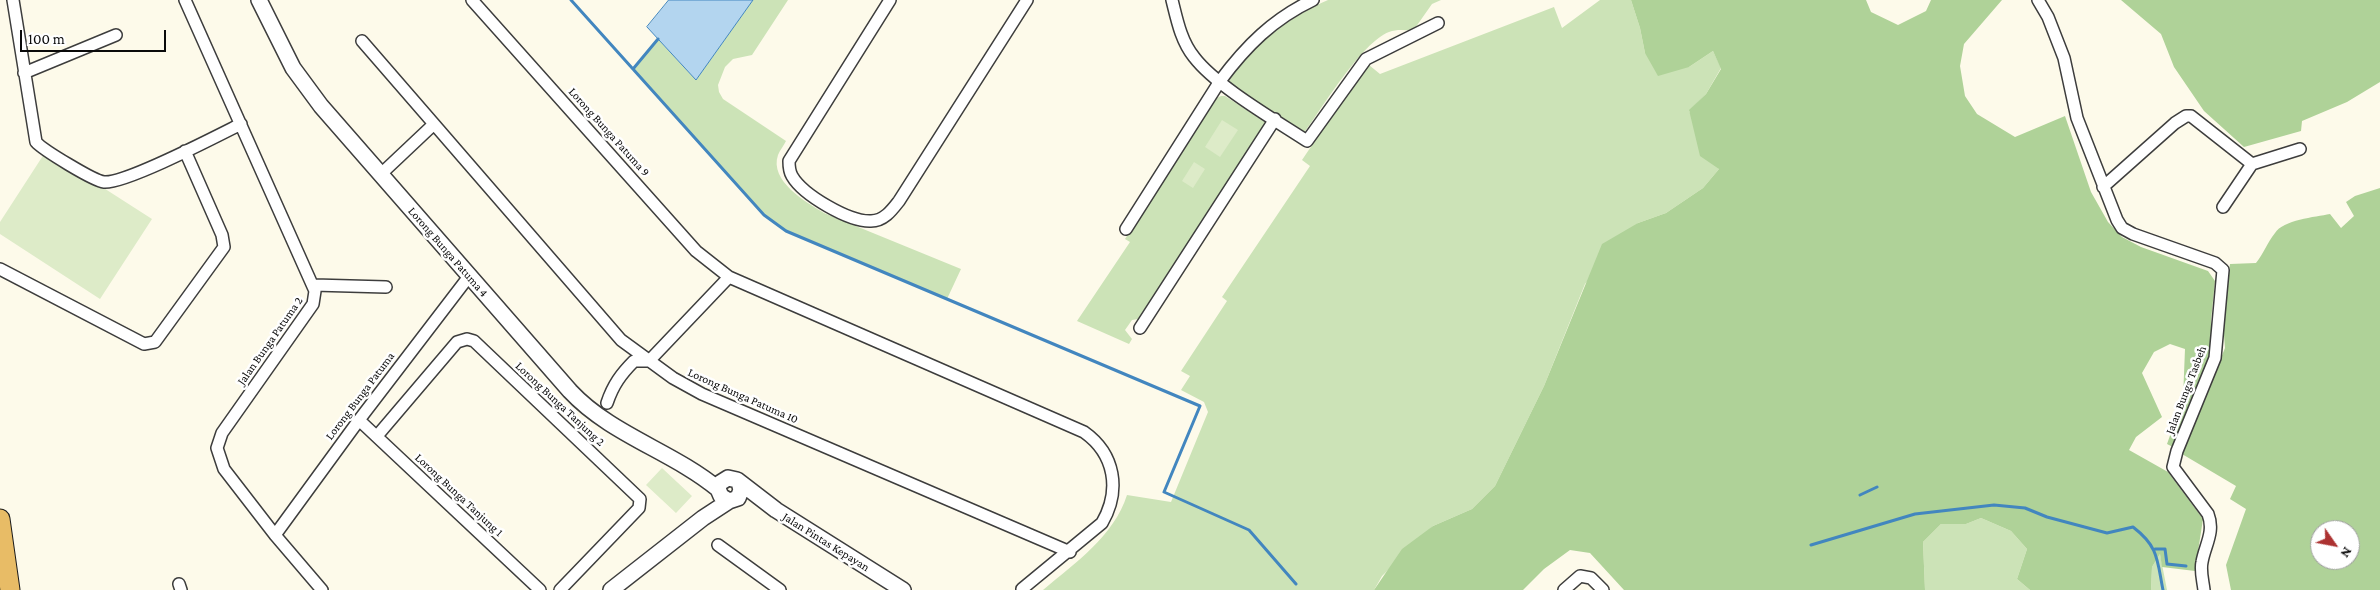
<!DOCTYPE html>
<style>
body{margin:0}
#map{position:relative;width:2380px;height:590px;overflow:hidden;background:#fdfaea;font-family:"Crimson Pro",serif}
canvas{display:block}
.north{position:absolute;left:2310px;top:520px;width:50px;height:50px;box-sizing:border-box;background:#fff;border:1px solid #9d9d9d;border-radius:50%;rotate:123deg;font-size:14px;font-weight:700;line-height:20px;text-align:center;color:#0a0a0a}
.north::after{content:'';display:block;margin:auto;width:18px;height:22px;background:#ac3231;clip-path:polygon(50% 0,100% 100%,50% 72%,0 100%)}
.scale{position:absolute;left:20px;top:30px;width:146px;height:22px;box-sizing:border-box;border:2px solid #0a0a0a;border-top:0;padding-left:6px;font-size:15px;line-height:18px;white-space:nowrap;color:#0a0a0a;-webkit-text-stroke:4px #fff;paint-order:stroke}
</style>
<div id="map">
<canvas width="2380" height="590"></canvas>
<div class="north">N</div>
<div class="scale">100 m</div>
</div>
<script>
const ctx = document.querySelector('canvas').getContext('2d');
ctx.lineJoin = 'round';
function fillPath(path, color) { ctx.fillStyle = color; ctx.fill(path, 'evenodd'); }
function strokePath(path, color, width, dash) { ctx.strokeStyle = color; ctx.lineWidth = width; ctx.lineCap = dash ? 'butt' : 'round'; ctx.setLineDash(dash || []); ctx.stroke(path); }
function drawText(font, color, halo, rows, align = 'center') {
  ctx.font = font + ' "Crimson Pro",serif'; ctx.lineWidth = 5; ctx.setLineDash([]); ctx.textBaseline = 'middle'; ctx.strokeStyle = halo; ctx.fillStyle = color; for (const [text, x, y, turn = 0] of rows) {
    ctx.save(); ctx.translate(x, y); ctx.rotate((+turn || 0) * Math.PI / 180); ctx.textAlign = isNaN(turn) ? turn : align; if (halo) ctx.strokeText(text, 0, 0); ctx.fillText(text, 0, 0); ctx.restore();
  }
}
fillPath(new Path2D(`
 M753,0H788L752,55L733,59L725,67L718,85L719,92L723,99L786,141C784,145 780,150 778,155C769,181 806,202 824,213L961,269L947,299L786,231L764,215L633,69L658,39L696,80Z
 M1328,0H1441L1432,4L1413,31C1405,30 1397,29 1389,32C1362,42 1322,108 1304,133L1229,84V81C1252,45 1289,17 1328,0Z
 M1600,0H1631L1640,28L1645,53L1689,67L1713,51L1721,68L1706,94L1689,111L1719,169L1703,188L1666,213L1638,223L1585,284L1544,386L1495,486L1472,509L1433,526L1382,576L1374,590H1043C1075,563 1114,536 1127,495L1171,502L1208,412L1204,402L1181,390L1190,376L1181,371L1227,301L1222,297L1310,166L1302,160L1358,77L1369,65L1380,74L1554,7L1562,28Z
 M1221,96H1225L1265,122V125L1138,319L1132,320L1125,330L1132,339L1129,344L1077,321L1130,242L1125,239L1217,98Z
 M1981,518L2011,531L2027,549L2017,579L2030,590H1925L1923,542L1941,524H1966Z
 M2160,554L2167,590H2151L2152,567Z`), '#cce3b7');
fillPath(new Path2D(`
 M1631,0H1866L1871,12L1898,25L1926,11L1931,0H2002L1964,44L1960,66L1965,96L1977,114L2015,137L2065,116L2091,192L2108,222L2122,237L2141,247L2208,271L2215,281L2211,320L2212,345L2209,359L2173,447L2167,444L2183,399L2185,349L2170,344L2154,352L2142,373L2162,417L2136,437L2129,450L2168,472L2203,519L2195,571L2162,567L2160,554L2152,567L2151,590H2030L2017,579L2027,549L2011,531L1981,518L1966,524H1941L1923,542L1925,590H1624L1590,553L1570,550L1544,569L1523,590H1374L1402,549L1433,526L1472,509L1495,486L1544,386L1602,244L1638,223L1666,213L1703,188L1719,169L1700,156L1689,110L1706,94L1721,69L1713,51L1689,67L1658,76L1645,53L1640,28Z
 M2121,0H2380V82L2347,102L2302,121L2301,131L2244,147L2204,111L2174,67L2161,34Z
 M2380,188V590H2231L2226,565L2246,509L2230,499L2236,486L2182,454L2225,348L2223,322L2230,264L2256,263C2264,253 2267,243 2275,233C2283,220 2315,217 2330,214L2341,228L2354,216L2346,202L2355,196ZM2320,530H2350V560H2320Z`), '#afd298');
fillPath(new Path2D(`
 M1222,120L1238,130L1220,157L1205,147Z
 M46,151L152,219L100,299L0,234V222Z
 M1194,162L1205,169L1193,188L1182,181Z
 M662,468L692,496L676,513L646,485Z`), '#ddebc8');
const water = new Path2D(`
 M669,0H753L696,80L647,27Z`);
fillPath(water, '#b3d5ef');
strokePath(water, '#4286bf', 1);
strokePath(new Path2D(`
 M571,0L764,215L786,231L1200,406L1164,492L1249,530L1296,584
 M633,69L658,39
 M1860,495L1877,487
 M1811,545L1915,514L1994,505L2025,508L2047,517L2107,533L2133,527C2159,547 2157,560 2163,590
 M2155,549H2165L2167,564L2186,566`), '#4286bf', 3);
const minor = new Path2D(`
 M13,0L36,142C43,150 94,181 104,182C125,184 217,136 241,124
 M185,0L315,291L313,304L222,433L217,448L224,469L275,535L322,590
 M472,0L696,251L729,277L1084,432C1115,454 1121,490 1102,523L1022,589
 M890,0L789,161C789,166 789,171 792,176C803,195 849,222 871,221C884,221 892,210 899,201L1027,0
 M1172,0C1177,20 1181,41 1194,57C1216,86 1275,120 1307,141L1366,59L1438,23
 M2038,0L2048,17L2064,58L2077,118L2117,220L2122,228L2133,234L2215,263L2223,270L2215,358L2177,451L2173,467L2208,514C2215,532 2205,545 2202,562C2200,571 2203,581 2204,590
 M362,41L434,124
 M24,73L116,35
 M2252,164L2300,149
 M381,174L434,124L621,340L673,378L702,394L1070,552
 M2103,187L2175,123L2186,116H2191L2252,164L2223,207
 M1126,229L1220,81C1246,46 1273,19 1313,0
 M0,269L144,344L155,342L224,247L222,235L185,151
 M314,285L386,287
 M1140,328L1275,119
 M607,403C613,385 621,374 634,361H649L729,277
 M359,420L540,590
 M377,436L457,342L467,339L474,341L640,499L639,508L560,590
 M275,535L359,420L470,275
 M718,545L780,590
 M179,584L181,590
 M1564,590L1580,576L1591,578L1603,590`);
const tertiary = new Path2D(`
 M259,0L293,68L321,106L570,391C611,435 672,451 718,489
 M739,482L741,490L738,498L729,501L721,496L718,489L720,483L728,478L737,480L776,510L903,590
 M611,590L703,518L729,501`);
const trunk = new Path2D(`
 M0,519L10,590`);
strokePath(minor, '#3d3d3d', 14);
strokePath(tertiary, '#3d3d3d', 18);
strokePath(trunk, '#1b1b1b', 21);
strokePath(minor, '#fff', 11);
strokePath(tertiary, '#fff', 15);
strokePath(trunk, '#e8bc66', 19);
drawText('12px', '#0a0a0a', '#fff', [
 ["Lorong Bunga Patuma 9",609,132,48],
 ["Lorong Bunga Patuma 4",448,252,49],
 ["Jalan Bunga Patuma 2",270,341,-55],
 ["Jalan Bunga Tasbeh",2186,390,-69],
 ["Lorong Bunga Patuma",360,396,-53],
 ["Lorong Bunga Patuma 10",743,396,24],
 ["Lorong Bunga Tanjung 2",560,404,43],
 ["Lorong Bunga Tanjung 1",459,495,43],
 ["Jalan Pintas Kepayan",826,542,32]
]);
</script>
